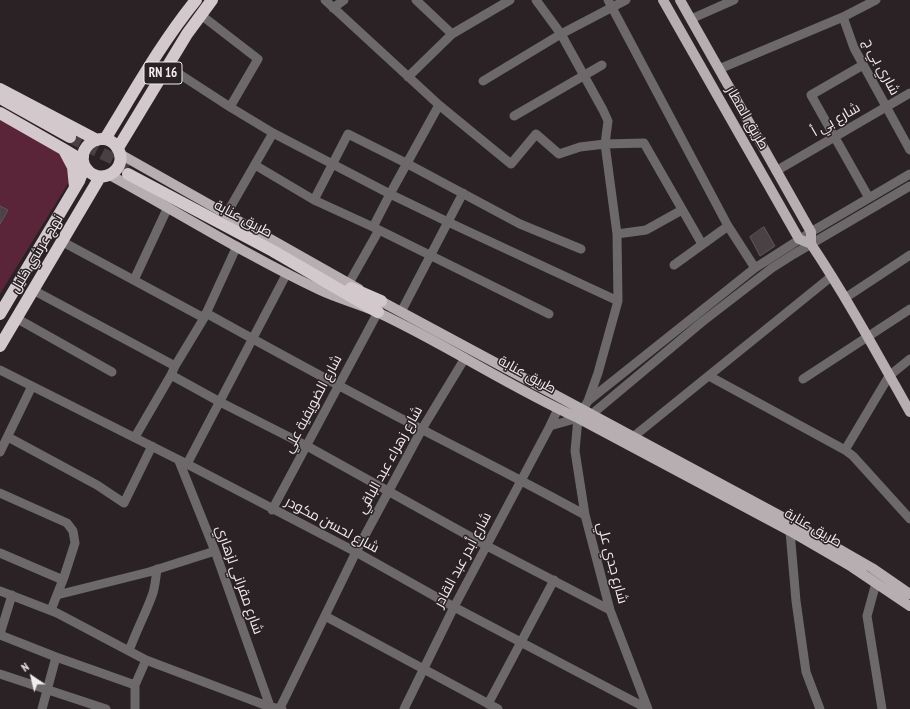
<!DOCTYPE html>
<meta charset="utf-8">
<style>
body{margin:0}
#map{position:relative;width:910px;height:709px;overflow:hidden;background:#2a2225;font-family:"PT Sans Narrow",sans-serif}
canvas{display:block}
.north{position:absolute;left:12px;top:657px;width:40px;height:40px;-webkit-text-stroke:3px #2a2225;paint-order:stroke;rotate:325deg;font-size:11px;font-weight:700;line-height:16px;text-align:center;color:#f2ecee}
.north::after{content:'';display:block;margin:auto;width:14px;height:18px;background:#f2ecee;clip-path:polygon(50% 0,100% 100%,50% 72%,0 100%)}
</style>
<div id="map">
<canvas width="910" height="709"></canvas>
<div class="north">N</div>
</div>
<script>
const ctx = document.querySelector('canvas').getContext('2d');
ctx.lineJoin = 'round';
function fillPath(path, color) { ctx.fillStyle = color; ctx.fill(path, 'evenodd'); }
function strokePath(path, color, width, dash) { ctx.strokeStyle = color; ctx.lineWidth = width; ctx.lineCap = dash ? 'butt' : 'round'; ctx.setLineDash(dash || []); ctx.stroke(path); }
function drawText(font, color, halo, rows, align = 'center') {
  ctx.font = font + ' "PT Sans Narrow",Cairo,sans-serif'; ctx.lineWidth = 3; ctx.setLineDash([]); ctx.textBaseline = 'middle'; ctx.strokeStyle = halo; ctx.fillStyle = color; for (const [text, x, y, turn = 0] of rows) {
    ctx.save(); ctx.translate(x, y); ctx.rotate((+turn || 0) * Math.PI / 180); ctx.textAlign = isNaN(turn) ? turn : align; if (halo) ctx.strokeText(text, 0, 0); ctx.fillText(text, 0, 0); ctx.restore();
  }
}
fillPath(new Path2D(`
 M0,120L57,150L69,163V182L0,294Z`), '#5a2539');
const building = new Path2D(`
 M0,206L8,210L0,224Z
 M764,227L775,246L760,256L750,237Z`);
fillPath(building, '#494144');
strokePath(building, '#60575a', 1);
strokePath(new Path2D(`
 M70,137L131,168`), '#484043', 12, [12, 6]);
strokePath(new Path2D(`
 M325,0L439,105L511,164L536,134L559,154L580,147L605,144L644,143L702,244
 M416,0L452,34
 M536,0L561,34L603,110L608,121L605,144L617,234L618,301L598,373L588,401
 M608,0L728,226L755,268
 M333,8L344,0
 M201,15L258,59L230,107
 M843,17L854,48L910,150
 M691,19L734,0
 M863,65L811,95L869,198
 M167,66L230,107L273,133L390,194L448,222L618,301
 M719,69L843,17L876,0
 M408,77L452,34L510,0
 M483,81L561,34L626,0
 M514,116L602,65
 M255,165L314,200L373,227L549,314
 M776,171L910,93
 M314,200L348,134L406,163L520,224L581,249
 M227,213L273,133
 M373,227L390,194L439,105
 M617,234L646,230L682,210
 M63,242L204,318
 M674,265L728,226
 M134,280L168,207
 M349,283L379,230
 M33,290L175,366
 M845,298L910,255
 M401,312L463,193
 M206,313C278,353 350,392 423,430C477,458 531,485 585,515
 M16,318L112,372
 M0,370L187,464L356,552L454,607L648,709
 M171,375L220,402L307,446L487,546L610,610
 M709,376L845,450L853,456L910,519
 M803,379L910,309
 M558,409L550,426L592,414L702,322L772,268L794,254L910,186
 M8,437L97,485L124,503L152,446
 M135,437L171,375L175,366L204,318L237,246
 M633,437L832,276
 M845,450L889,376L910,359
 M0,452L32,386
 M179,461L215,551L271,709
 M187,464L287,273
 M0,493L67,523L73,531L75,543L64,577L51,610
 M272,510L378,312
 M790,531L796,601L806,672L820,709
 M0,553L63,580
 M876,583L867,616L882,709
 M0,591L57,613L146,660L270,707L282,709
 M57,595L149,572L215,551
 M325,616L498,709
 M0,634L12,595
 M0,635L56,657L135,685
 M129,651C136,631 146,613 153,593C155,586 156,577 157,569
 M0,674L106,709
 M488,704L554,580
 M280,708L356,552L422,429L465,358
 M42,709L56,657
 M135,709V685L146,660
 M404,709L454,607L550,426
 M648,709L610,610L585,515L575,451L578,418L588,401L755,268L811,232L910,174`), '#6d696a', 9);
strokePath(new Path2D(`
 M663,0L799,239L811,244V232L680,0
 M120,154L359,289
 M110,175C179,213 248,256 320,290C339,299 360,304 379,313C447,345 510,387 578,418L790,531L852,567L910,606
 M811,244C847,298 878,355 910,412
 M375,298L799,526L872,568L910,594`), '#b6aeb0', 10);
strokePath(new Path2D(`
 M0,89L97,140
 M0,98L70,137
 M0,113L63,149L83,161
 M105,139C134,92 161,43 196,0
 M118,148L187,34L212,0
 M64,150L73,167L75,187
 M128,174L273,251L378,312
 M351,288L381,301
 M0,314L79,181C81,176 83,171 84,166C84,163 82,160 83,157C83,147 93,138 103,139C108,139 113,142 116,146C133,168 98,191 84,165
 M0,346L100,177`), '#d3c9cc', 12);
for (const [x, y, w] of [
 [163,73,38]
]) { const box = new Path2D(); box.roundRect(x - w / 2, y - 11, w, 22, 3); ctx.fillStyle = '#2a2225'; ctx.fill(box); strokePath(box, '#f2ecee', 1); }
drawText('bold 13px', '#f2ecee', null, [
 ["RN 16",163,73]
]);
drawText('14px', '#f2ecee', '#2a2225', [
 ["شاري بي ج",881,67,62],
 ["طريق المطار",747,118,60],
 ["شارع بي أ",836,120,-30],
 ["طريق عنابة",243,219,28],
 ["نهج عرشي خليل",37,254,-59],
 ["طريق عنابة",527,375,29],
 ["شارع الضويفية علي",313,404,-62],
 ["شارع زهراء عبد الباقي",390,460,-61],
 ["شارع لحسن مكودر",332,525,28],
 ["طريق عنابة",813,528,30],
 ["شارع أبدر عبد القادر",463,560,-62],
 ["شارع جدي علي",612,563,75],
 ["شارع مقراني لزهاري",239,580,70]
]);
</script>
